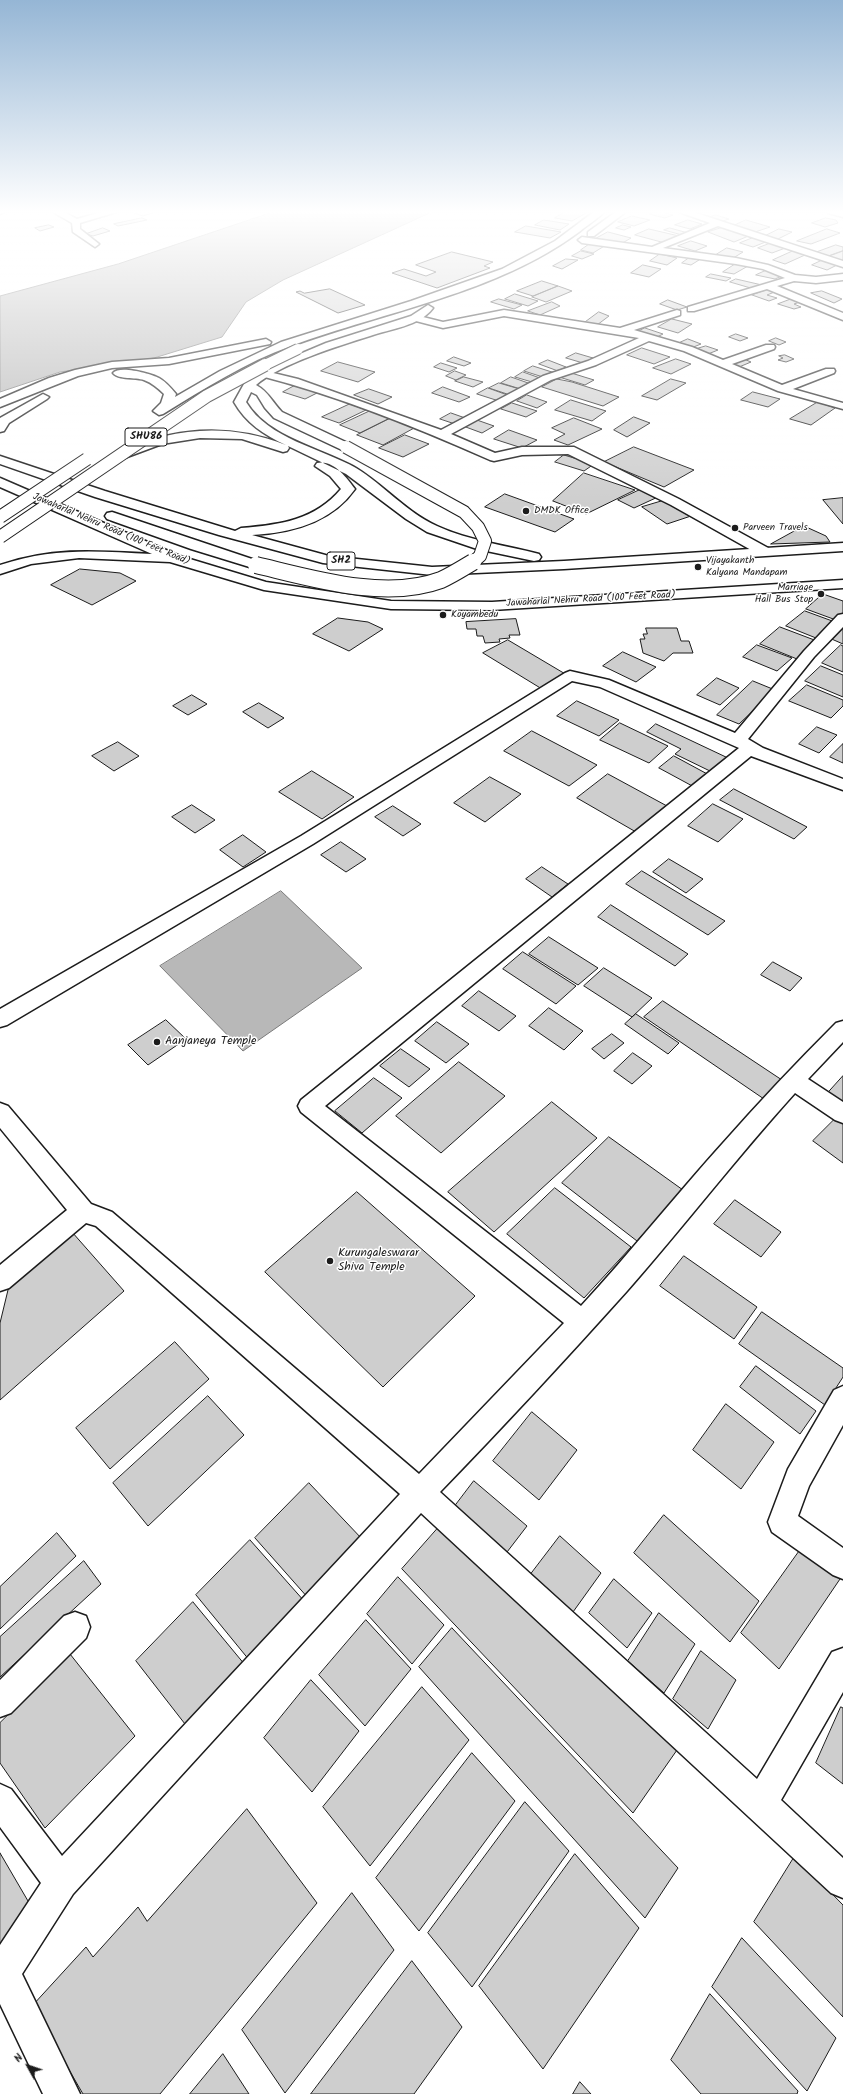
<!DOCTYPE html>
<style>
body{margin:0}
#map{position:relative;width:843px;height:2094px;overflow:hidden;background:#fff;font-family:Kalam,sans-serif}
canvas{display:block}
.north{position:absolute;left:8px;top:2046px;width:40px;height:40px;-webkit-text-stroke:3px #fff;paint-order:stroke;rotate:310deg;font-size:11px;font-weight:700;line-height:16px;text-align:center;color:#1c1c1c}
.north::after{content:'';display:block;margin:auto;width:14px;height:18px;background:#1c1c1c;clip-path:polygon(50% 0,100% 100%,50% 72%,0 100%)}
</style>
<div id="map">
<canvas width="843" height="2094"></canvas>
<div class="north">N</div>
</div>
<script>
const ctx = document.querySelector('canvas').getContext('2d');
ctx.lineJoin = 'round';
function fillPath(path, color) { ctx.fillStyle = color; ctx.fill(path, 'evenodd'); }
function strokePath(path, color, width, dash) { ctx.strokeStyle = color; ctx.lineWidth = width; ctx.lineCap = dash ? 'butt' : 'round'; ctx.setLineDash(dash || []); ctx.stroke(path); }
function drawText(font, color, halo, rows, align = 'center') {
  ctx.font = font + ' Kalam,sans-serif'; ctx.lineWidth = 3; ctx.setLineDash([]); ctx.textBaseline = 'middle'; ctx.strokeStyle = halo; ctx.fillStyle = color; for (const [text, x, y, turn = 0] of rows) {
    ctx.save(); ctx.translate(x, y); ctx.rotate((+turn || 0) * Math.PI / 180); ctx.textAlign = isNaN(turn) ? turn : align; if (halo) ctx.strokeText(text, 0, 0); ctx.fillText(text, 0, 0); ctx.restore();
  }
}
const water = new Path2D(`
 M276,211H434L283,280L246,302L222,337L154,358L60,372L0,392V296L118,264Z
 M281,891L362,968L243,1051L160,966Z`);
fillPath(water, '#b8b8b8');
strokePath(water, '#7a7a7a', 1);
const building = new Path2D(`
 M148,211L153,213L143,216L131,212Z
 M566,211H578L586,213L572,221L555,218Z
 M659,211L673,215L665,218L649,214Z
 M716,215L729,219L720,222L706,218Z
 M632,216L650,220L634,226L618,222Z
 M142,218L147,220L118,226L114,224Z
 M826,218L836,220L838,223L825,227L812,223Z
 M544,220L569,224L560,230L535,225Z
 M688,220L702,224L690,229L675,225Z
 M746,220L770,227L755,232L733,226Z
 M49,225L54,227L40,231L35,228Z
 M623,225L631,227L624,230L616,228Z
 M526,226L561,232L550,238L515,232Z
 M724,227L751,235L734,242L708,232Z
 M103,228L110,231L93,236L86,234Z
 M670,228L688,233L682,235L664,230Z
 M649,229L679,236L665,243L635,235Z
 M779,229L792,232L778,239L765,236Z
 M827,229L840,233L811,244L797,241Z
 M608,232L631,238L619,245L595,239Z
 M755,237L768,241L753,247L740,243Z
 M691,241L707,246L695,251L678,246Z
 M591,243L606,245L593,253L581,250Z
 M771,243L788,247L772,253L758,248Z
 M836,245L843,247V251L829,256L817,252Z
 M727,248L743,252L730,260L714,256Z
 M581,251L594,254L582,259L572,256Z
 M793,251L805,255L785,264L773,260Z
 M843,251V260L840,261L829,256Z
 M452,252L493,262L484,266L490,268L437,288L392,273L404,269L426,276L436,272L416,265Z
 M660,254L677,258L667,265L650,261Z
 M689,258L699,260L691,265L682,263Z
 M566,259L578,260L562,269L553,266Z
 M825,259L839,264L827,270L812,265Z
 M737,263L748,266L734,274L723,272Z
 M643,265L661,269L649,277L631,273Z
 M767,270L784,275L775,279L756,275Z
 M711,274L731,278L726,281L706,277Z
 M736,279L762,285L754,289L730,282Z
 M542,281L558,286L533,296L517,291Z
 M558,286L572,291L546,302L532,297Z
 M330,289L365,305L338,313L296,292L300,291L304,293Z
 M769,289L777,291L767,295L777,298L769,301L752,295Z
 M822,291L842,299L834,303L811,293Z
 M515,294L538,301L528,306L505,299Z
 M794,298L803,301L794,304L801,307L794,309L778,304Z
 M499,299L522,305L514,309L491,302Z
 M668,300L687,307L677,310L660,304Z
 M552,302L560,306L540,315L528,311Z
 M599,312L609,316L597,325L584,323Z
 M672,319L692,324L678,333L658,327Z
 M645,328L663,334L657,337L639,331Z
 M736,334L748,338L740,341L729,337Z
 M776,338L786,342L779,345L769,341Z
 M688,339L701,344L691,348L679,343Z
 M706,346L718,350L708,354L696,349Z
 M642,348L670,357L654,364L627,355Z
 M576,353L593,358L583,363L566,358Z
 M785,355L794,359L786,362L778,360L783,358L779,356Z
 M454,357L471,363L464,366L447,361Z
 M676,359L691,364L671,374L653,368Z
 M744,359L751,362L739,367L732,363Z
 M548,360L566,367L558,371L539,364Z
 M338,362L375,372L358,382L321,371Z
 M441,363L457,368L449,372L434,367Z
 M533,366L555,373L546,378L524,371Z
 M455,371L466,375L456,380L446,376Z
 M523,372L540,378L532,382L515,377Z
 M568,372L594,380L585,385L559,377Z
 M464,377L483,382L473,387L455,381Z
 M511,377L534,385L524,390L501,383Z
 M557,379L572,382L619,397L603,406L542,387Z
 M671,379L686,383L657,400L642,396Z
 M499,383L523,390L513,396L489,388Z
 M296,385L319,392L305,399L283,392Z
 M443,387L470,397L459,402L432,393Z
 M488,388L513,397L502,402L477,394Z
 M369,389L392,397L378,404L354,395Z
 M753,392L780,399L768,407L741,400Z
 M527,395L547,402L537,408L517,401Z
 M571,400L606,411L592,421L555,410Z
 M818,402L835,408L811,425L790,419Z
 M512,403L537,411L526,417L501,409Z
 M350,404L366,410L339,423L322,417Z
 M370,411L390,418L360,433L340,425Z
 M451,413L468,419L458,425L440,419Z
 M634,417L650,423L627,437L614,430Z
 M391,418L416,427L383,445L357,435Z
 M574,418L602,429L568,445L554,440L565,434L552,428Z
 M474,419L494,426L482,433L463,426Z
 M509,430L537,440L522,448L494,439Z
 M405,435L429,444L403,457L379,448Z
 M634,447L694,470L664,487L604,462Z
 M564,455L594,464L584,471L555,462Z
 M584,473L635,490L586,514L553,501Z
 M644,488L660,496L634,508L618,500Z
 M505,494L574,519L555,532L485,507Z
 M843,498V524L823,500Z
 M669,499L694,515L667,524L642,507Z
 M804,526L826,536L830,542L771,544Z
 M80,569L120,573L136,581L92,605L51,585Z
 M823,594L843,601V613L836,620L806,609Z
 M805,611L835,622L816,638L786,626Z
 M338,618L368,622L383,629L349,651L313,634Z
 M516,619L520,635H509L510,638L499,639L500,642L485,643L483,636H477L476,629H467L466,622Z
 M839,626L843,628V644L827,637Z
 M780,627L817,641L797,659L760,644Z
 M646,628H677L681,641H689L693,653H673L664,661L643,653L640,639H645L643,634H647Z
 M508,640L567,675L542,689L483,653Z
 M757,645L792,658L777,671L743,657Z
 M841,645L843,646V672L822,663Z
 M623,652L656,667L636,682L603,666Z
 M821,666L843,675V697L805,681Z
 M717,678L739,688L720,705L697,695Z
 M753,681L775,690L739,724L717,715Z
 M807,685L843,700V706L831,718L789,701Z
 M192,695L207,704L188,715L173,706Z
 M577,701L619,720L599,736L557,716Z
 M259,703L284,718L268,728L243,712Z
 M620,723L668,746L649,763L600,740Z
 M656,724L728,758L712,772L675,754L681,749L647,732Z
 M817,727L837,735L819,753L799,744Z
 M532,731L597,765L569,786L504,751Z
 M118,742L139,756L114,771L92,756Z
 M843,744V763L830,757Z
 M674,756L711,776L696,788L659,768Z
 M312,771L354,797L322,819L279,792Z
 M608,774L667,806L636,832L577,798Z
 M490,777L521,794L485,822L454,803Z
 M734,789L807,827L794,839L720,800Z
 M713,804L743,819L718,842L688,826Z
 M192,805L215,820L195,833L172,817Z
 M393,806L421,824L403,836L375,817Z
 M243,835L266,852L243,867L220,850Z
 M341,842L366,859L346,872L321,855Z
 M669,859L703,879L686,893L653,872Z
 M542,867L568,884L552,897L526,879Z
 M642,871L725,921L708,935L626,884Z
 M611,905L688,954L675,966L598,917Z
 M549,937L598,968L578,985L529,954Z
 M523,952L576,986L556,1004L503,969Z
 M773,962L802,978L790,991L761,975Z
 M604,968L652,998L632,1017L584,986Z
 M479,991L516,1016L499,1031L462,1006Z
 M663,1001L782,1080L764,1099L644,1017Z
 M549,1008L583,1031L564,1050L529,1026Z
 M636,1014L679,1043L668,1054L625,1024Z
 M166,1020L186,1039L148,1065L128,1045Z
 M437,1022L469,1044L446,1063L415,1041Z
 M612,1034L624,1043L604,1059L592,1049Z
 M401,1049L430,1069L409,1087L380,1066Z
 M633,1053L652,1066L632,1084L614,1071Z
 M459,1062L505,1096L441,1153L396,1116Z
 M843,1076V1104L827,1094Z
 M374,1078L402,1098L362,1133L335,1111Z
 M552,1102L597,1138L494,1232L448,1192Z
 M837,1117L843,1121V1163L813,1141Z
 M609,1137L683,1190L637,1241L562,1183Z
 M555,1188L631,1247L584,1298L507,1234Z
 M357,1192L475,1296L383,1387L265,1272Z
 M735,1200L781,1232L761,1257L714,1224Z
 M72,1232L124,1291L0,1400V1323L8,1290Z
 M684,1256L757,1307L734,1339L660,1286Z
 M762,1312L843,1368V1377L825,1405L739,1344Z
 M175,1342L209,1379L110,1469L76,1428Z
 M756,1366L816,1411L800,1434L740,1387Z
 M208,1396L244,1435L148,1526L113,1483Z
 M726,1404L774,1442L741,1489L693,1450Z
 M532,1412L577,1450L539,1500L493,1461Z
 M474,1481L527,1526L504,1556L452,1510Z
 M309,1483L363,1540L309,1599L255,1538Z
 M664,1515L759,1601L730,1642L634,1553Z
 M446,1519L677,1750L633,1813L402,1569Z
 M57,1533L76,1556L0,1629V1587Z
 M560,1536L601,1573L573,1612L531,1574Z
 M250,1540L305,1602L250,1661L196,1595Z
 M803,1546L840,1579L779,1669L741,1633Z
 M84,1561L101,1584L0,1677V1637Z
 M398,1577L444,1625L412,1664L367,1614Z
 M614,1579L652,1613L627,1648L589,1613Z
 M193,1602L250,1671L192,1733L136,1661Z
 M659,1613L695,1644L664,1693L628,1661Z
 M366,1620L411,1669L365,1726L319,1675Z
 M452,1628L678,1868L645,1918L419,1667Z
 M701,1651L736,1680L708,1729L673,1699Z
 M70,1654L135,1736L45,1828L0,1763V1723Z
 M311,1680L359,1731L312,1792L264,1738Z
 M422,1687L469,1740L370,1866L323,1807Z
 M841,1707L843,1708V1784L816,1763Z
 M472,1753L515,1801L419,1931L376,1878Z
 M525,1802L569,1851L472,1987L428,1933Z
 M247,1809L317,1903L160,2094H83L32,2006L86,1947L93,1957L138,1907L147,1921Z
 M0,1853L35,1913L0,1950Z
 M575,1854L639,1928L543,2069L479,1986Z
 M795,1856L843,1905V2017L754,1922Z
 M352,1893L394,1950L285,2093L242,2030Z
 M742,1938L836,2038L807,2091L712,1987Z
 M412,1961L462,2027L414,2094H311Z
 M710,1994L798,2091L797,2094H701L671,2060Z
 M223,2054L249,2094H190Z
 M580,2082L591,2094H573Z`);
fillPath(building, '#cecece');
strokePath(building, '#1c1c1c', 1);
const street = new Path2D(`
 M0,211H7L0,214Z
 M51,211H62L77,219L105,211H120L80,223V229L99,244L95,247L73,232L72,223Z
 M676,211H690L843,261V267L718,226L663,248L736,258L768,265L795,275L816,277L843,274V280L816,283L794,281L777,286L843,313V320L767,289L694,311H688V307L785,278L763,269L736,264L582,243L578,240L582,237L652,247L710,223Z
 M827,211L843,212V217L828,213Z
 M504,310L620,328L677,310L680,311V315L634,330L692,347L723,360L766,345H774L775,347L774,349L732,364L782,385L826,369H834L835,371L834,373L793,389L843,403V409L778,391L684,351L649,341L596,365L551,380L451,434L495,453L522,447H574L679,499L770,549L772,552L770,555H760L671,505L568,454L522,455L494,461L490,460C416,427 339,396 261,376L260,374L265,371L298,379L441,430L543,376L588,361L639,338L504,316L443,328L412,320L410,318L415,315L443,322Z
 M843,614V627L814,657L748,739L763,748L843,779V790L751,756L325,1106L581,1306C630,1253 675,1196 723,1143C759,1102 797,1062 836,1023L843,1021V1042L808,1079L843,1102V1123L835,1120L795,1093C737,1157 684,1226 627,1291C566,1359 504,1426 440,1492L757,1779L832,1652L843,1648V1692L781,1800L843,1858V1898L831,1893L421,1513L73,1894L22,1974L80,2094H43L0,2004V1945L41,1883L0,1827V1784L11,1789L62,1856L400,1494L96,1226L86,1223L9,1288L0,1291V1265L67,1210L0,1128V1103L8,1106L91,1204L112,1212L419,1474L564,1323L301,1112L298,1106L301,1100L739,748L600,687L572,681L313,844L7,1025L0,1027V1009L301,836L565,673L570,671L609,680L735,733L804,651L838,615Z
 M843,1386V1425L809,1486L798,1516L843,1548V1579L833,1575L772,1532L768,1522L788,1469L834,1390Z
 M75,1612L86,1616L90,1627L86,1638L11,1713L0,1717V1680L64,1616Z`);
const primary = new Path2D(`
 M595,211H605C598,219 587,225 579,232C497,293 386,311 291,346C246,362 204,389 163,414L159,415L153,411L161,403L164,394C158,388 152,383 144,380C135,377 119,380 113,373C120,365 151,374 159,378C166,382 171,388 176,394L175,397L220,371L281,342L411,301L502,269L555,241Z
 M617,211H627L594,236H588V232Z
 M428,305L433,308C420,326 390,329 370,336C338,346 280,364 256,385C269,392 272,402 282,412L350,444L352,447L350,450H342L274,418L265,408L257,395L251,392L246,402C268,439 321,448 356,468C384,485 406,512 437,526C470,541 505,545 539,554L541,557L539,560L534,561L477,549L427,532L406,519L346,474L288,446L289,448L287,451L283,452L242,439L200,438L162,444L119,460L113,456L115,453C173,428 226,422 286,445C264,435 246,423 234,402L244,384L251,378L281,362L326,343L411,316Z
 M266,339L271,342L270,344L169,364L112,368L78,376L0,407V399L49,378L75,370L112,362L169,358Z
 M43,394L49,397L47,399L9,423L4,431L0,432V418Z
 M0,456L105,491L235,531L241,528C280,525 315,520 341,489L330,476L315,466L317,463C333,459 346,477 355,489C331,523 291,533 252,535L329,556L432,567L564,561L843,543V551L564,569L432,575L323,563L219,535L95,497L0,464Z
 M0,478L180,556L266,582L391,601L492,602L843,580V588L492,610L391,609L264,590L170,562L79,558L31,564L0,574V565C54,547 96,551 152,554L0,487Z
 M112,512L261,562L263,565L261,568L256,569L191,549L107,519L105,516L107,513Z`);
strokePath(street, '#1c1c1c', 3);
strokePath(primary, '#1c1c1c', 3);
fillPath(street, '#fff');
fillPath(primary, '#fff');
const primaryBridgeFar2 = new Path2D(`
 M263,366L298,349`);
const primaryBridgeFar1 = new Path2D(`
 M346,447L464,512L478,527L485,541L480,556L472,563
 M0,517L87,459
 M0,537L207,396L265,365`);
const primaryBridge = new Path2D(`
 M256,565C311,578 385,601 441,580C452,575 463,568 473,562`);
strokePath(primaryBridgeFar2, '#1c1c1c', 12, []);
strokePath(primaryBridgeFar1, '#1c1c1c', 14, []);
strokePath(primaryBridge, '#1c1c1c', 18, []);
strokePath(primaryBridgeFar2, '#fff', 10);
strokePath(primaryBridgeFar1, '#fff', 12);
strokePath(primaryBridge, '#fff', 16);
const sky = ctx.createLinearGradient(0, 0, 0, 505);
sky.addColorStop(0, '#95b6d5');
sky.addColorStop(0.42, '#fff');
sky.addColorStop(1, '#ffffff00');
ctx.fillStyle = sky;
ctx.fillRect(0, 0, 843, 505);
for (const [x, y, r, color] of [
 [526,511,4,"#1c1c1c"],
 [735,528,4,"#1c1c1c"],
 [698,567,4,"#1c1c1c"],
 [821,594,4,"#1c1c1c"],
 [443,615,4,"#1c1c1c"],
 [157,1042,4,"#1c1c1c"],
 [330,1261,4,"#1c1c1c"]
]) { const dot = new Path2D(); dot.arc(x, y, r, 0, 2 * Math.PI); ctx.fillStyle = color; ctx.fill(dot); strokePath(dot, '#fff', 1.5); }
drawText('10px', '#1c1c1c', '#fff', [
 ["DMDK Office",534,511],
 ["Parveen Travels",743,528],
 ["Vijayakanth",706,561],
 ["Kalyana Mandapam",706,573],
 ["Marriage",813,588,"right"],
 ["Hall Bus Stop",813,600,"right"],
 ["Koyambedu",451,615]
], 'left');
drawText('10px', '#1c1c1c', '#fff', [
 ["Jawaharlal Nehru Road (100 Feet Road)",111,530,23],
 ["Jawaharlal Nehru Road (100 Feet Road)",591,600,-3]
]);
for (const [x, y, w] of [
 [146,437,42],
 [341,561,28]
]) { const box = new Path2D(); box.roundRect(x - w / 2, y - 9, w, 18, 3); ctx.fillStyle = '#fff'; ctx.fill(box); strokePath(box, '#1c1c1c', 1); }
drawText('bold 11px', '#1c1c1c', null, [
 ["SHU86",146,437],
 ["SH2",341,561]
]);
drawText('12px', '#1c1c1c', '#fff', [
 ["Aanjaneya Temple",165,1042],
 ["Kurungaleswarar",338,1254],
 ["Shiva Temple",338,1268]
], 'left');
</script>
